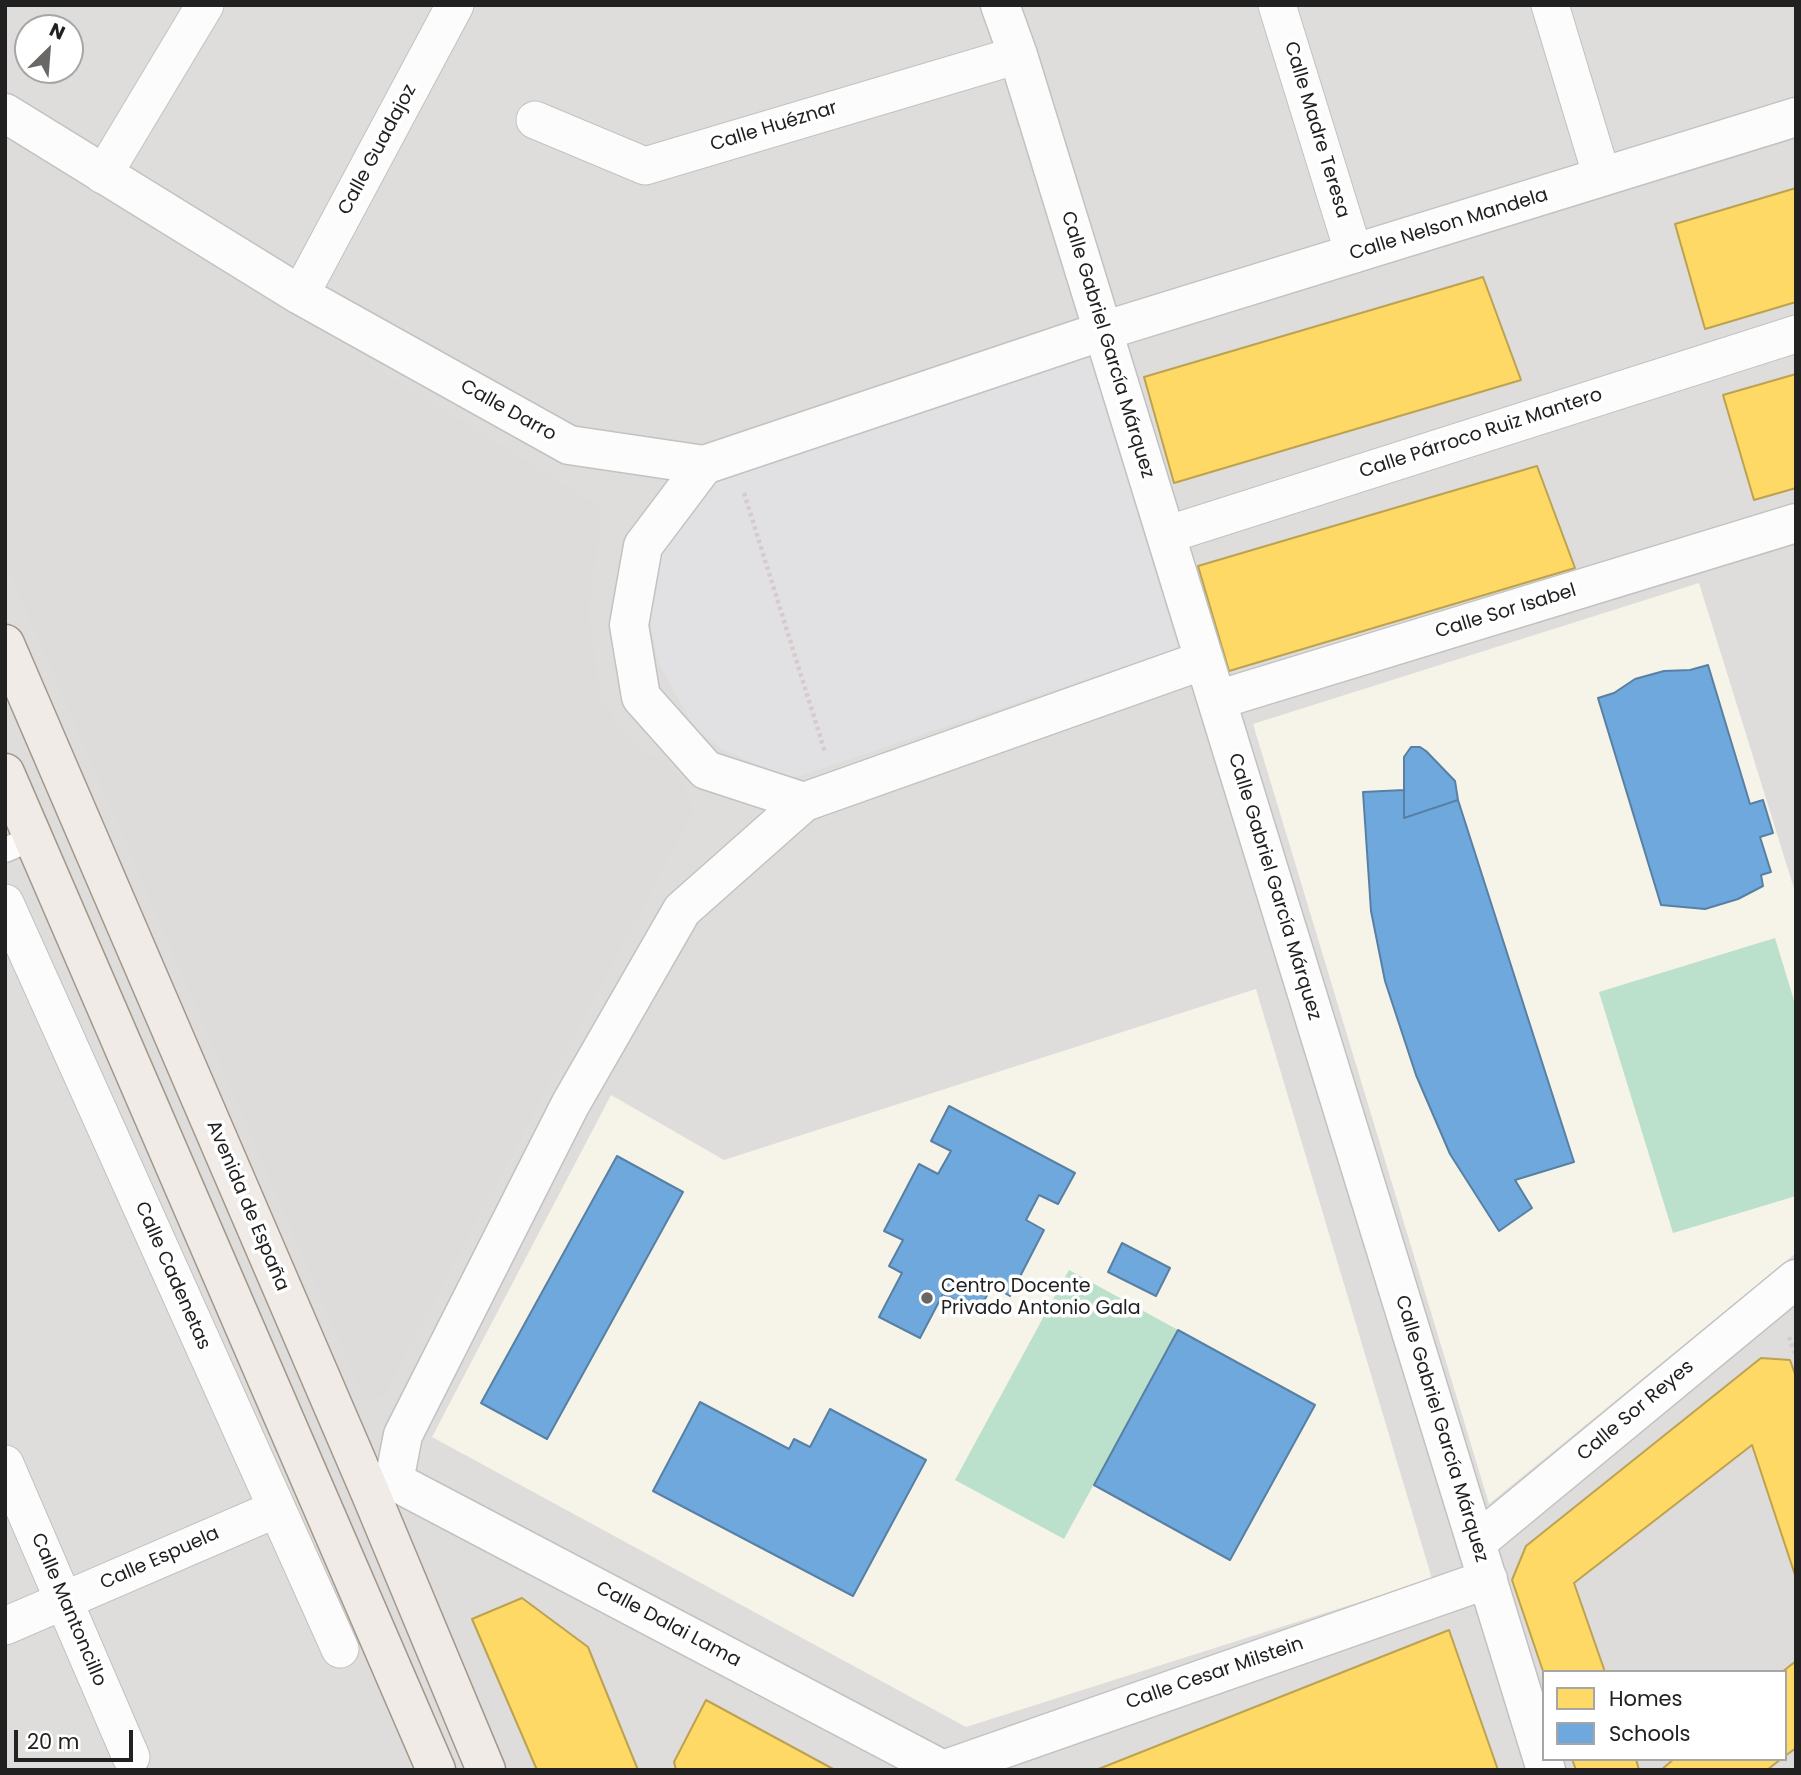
<!DOCTYPE html>
<meta charset="utf-8">
<style>
body{margin:0}
#map{position:relative;width:1801px;height:1775px;overflow:hidden;background:#efedea;font-family:Poppins,sans-serif}
canvas{display:block}
.frame{position:absolute;inset:0;border:7px solid #212121;pointer-events:none}
.legend{position:absolute;left:1542px;top:1670px;width:245px;height:91px;box-sizing:border-box;background:#fff;border:2px solid #a6a6a6;margin:0;padding:9px 12px;list-style:none;font-size:21px;color:#212121}
.legend li{display:flex;align-items:center;gap:14px;height:35px}
.legend b{width:35px;border:2px solid #a6a6a6}
.north{position:absolute;left:14px;top:14px;width:70px;height:70px;box-sizing:border-box;background:#fff;border:2px solid #a6a6a6;border-radius:50%;rotate:25deg;font-size:19px;font-weight:700;line-height:28px;text-align:center;color:#212121}
.north::after{content:'';display:block;margin:auto;width:24px;height:32px;background:#696867;clip-path:polygon(50% 0,100% 100%,50% 72%,0 100%)}
.scale{position:absolute;left:14px;top:1730px;width:119px;height:32px;box-sizing:border-box;border:4px solid #212121;border-top:0;padding-left:9px;font-size:21px;line-height:24px;white-space:nowrap;color:#212121;-webkit-text-stroke:5px #fff;paint-order:stroke}
</style>
<div id="map">
<canvas width="1801" height="1775"></canvas>
<div class="frame"></div>
<ul class="legend">
<li><b style="height:19px;background:#ffd966"></b>Homes</li>
<li><b style="height:19px;background:#6fa8dc"></b>Schools</li>
</ul>
<div class="north">N</div>
<div class="scale">20 m</div>
</div>
<script>
const ctx = document.querySelector('canvas').getContext('2d');
ctx.lineJoin = 'round';
function fillPath(path, color) { ctx.fillStyle = color; ctx.fill(path, 'evenodd'); }
function strokePath(path, color, width, dash) { ctx.strokeStyle = color; ctx.lineWidth = width; ctx.lineCap = dash ? 'butt' : 'round'; ctx.setLineDash(dash || []); ctx.stroke(path); }
function drawText(font, color, halo, rows, align = 'center') {
  ctx.font = font + ' Poppins,sans-serif'; ctx.lineWidth = 7; ctx.setLineDash([]); ctx.textBaseline = 'middle'; ctx.strokeStyle = halo; ctx.fillStyle = color; for (const [text, x, y, turn = 0] of rows) {
    ctx.save(); ctx.translate(x, y); ctx.rotate((+turn || 0) * Math.PI / 180); ctx.textAlign = isNaN(turn) ? turn : align; if (halo) ctx.strokeText(text, 0, 0); ctx.fillText(text, 0, 0); ctx.restore();
  }
}
fillPath(new Path2D(`
 M5,5H1796V1770H5ZM28,28H70V70H28ZM1544,1672H1785V1759H1544Z`), '#dedddb');
fillPath(new Path2D(`
 M1699,583L1796,895V1253L1489,1504L1253,724Z
 M1256,989L1432,1579L966,1727L432,1437L611,1095L724,1160Z`), '#f6f4e8');
fillPath(new Path2D(`
 M5,137L600,507L601,527L588,611L601,700L629,741L680,774L693,812L383,1397L364,1399L5,561Z
 M1752,1445L1796,1578V1661L1782,1672H1605L1574,1583Z
 M1636,1759H1674L1661,1770H1639Z`), '#dddcdb');
fillPath(new Path2D(`
 M1775,938L1796,1007V1196L1673,1233L1599,992Z
 M1069,1270L1178,1330L1064,1539L955,1480Z`), '#bbe0cc');
fillPath(new Path2D(`
 M1089,355L1178,648L794,778L755,764L722,749L694,727L659,664L651,628V589L665,544L717,477Z`), '#e1e1e4');
const homes = new Path2D(`
 M1796,188V302L1705,329L1675,224Z
 M1483,277L1521,380L1174,483L1144,377Z
 M1796,374V488L1754,500L1723,395Z
 M1537,466L1575,568L1229,671L1198,566Z
 M1761,1358L1790,1360L1796,1377V1578L1752,1445L1574,1583L1605,1672H1544V1674L1512,1580L1526,1546Z
 M522,1598L588,1647L638,1770H537L472,1619Z
 M1449,1630L1498,1770H1096Z
 M1796,1661V1748L1785,1756V1672H1782Z
 M706,1700L835,1770H676L674,1762Z
 M1572,1759H1636L1639,1770H1576Z
 M1674,1759H1781L1767,1770H1661Z`);
fillPath(homes, '#ffd966');
strokePath(homes, '#bca251', 2);
const schools = new Path2D(`
 M1708,665L1750,804L1763,800L1773,833L1760,837L1771,872L1761,875L1763,886L1738,899L1705,909L1661,905L1598,698L1614,693L1635,679L1664,671L1690,670Z
 M1411,747H1420L1426,751L1455,781L1458,800L1404,818V757Z
 M1404,790V818L1458,800L1574,1162L1515,1180L1532,1208L1499,1231L1450,1154L1416,1075L1385,981L1371,911L1363,792Z
 M949,1106L1075,1173L1058,1204L1039,1195L1026,1220L1044,1230L1010,1296L992,1286L978,1312L943,1294L920,1338L879,1317L902,1273L889,1266L903,1240L884,1231L919,1164L938,1174L951,1151L931,1141Z
 M617,1156L683,1192L547,1439L481,1403Z
 M1122,1243L1170,1268L1156,1296L1108,1272Z
 M1178,1330L1315,1405L1230,1560L1094,1485Z
 M700,1402L789,1449L794,1439L810,1447L830,1409L926,1460L853,1596L653,1491Z`);
fillPath(schools, '#6fa8dc');
strokePath(schools, '#5880a4', 2);
const service = new Path2D(`
 M5,850L33,838`);
const pedestrian = new Path2D(`
 M1277,5L1354,254
 M1550,5L1602,177
 M535,120L645,166L1018,55
 M103,175L205,5
 M300,295L455,5
 M1166,535L1796,334
 M5,903L340,1649
 M5,1464L131,1757
 M5,1626L276,1509`);
const minor = new Path2D(`
 M1000,5L1018,55L1546,1770
 M5,113L300,295L569,445L704,465L1103,331L1796,117
 M704,465L643,546L629,625L641,697L706,770L804,802
 M1217,700L1796,523
 M394,1481L403,1435L570,1105L682,910L804,802L1204,660
 M394,1481L943,1770
 M1476,1543L1796,1279
 M943,1770L1488,1579`);
const primary = new Path2D(`
 M5,644L370,1492L486,1770
 M5,773L436,1770`);
strokePath(service, '#c2c2c0', 27);
strokePath(pedestrian, '#c2c2c0', 39);
strokePath(minor, '#c2c2c0', 41);
strokePath(primary, '#a39789', 41);
strokePath(new Path2D(`
 M744,493L825,752
 M1789,1337L1796,1357`), '#d6cbca', 4.5, [3.5, 3.5]);
strokePath(service, '#fdfcfc', 24);
strokePath(pedestrian, '#fdfcfc', 37);
strokePath(minor, '#fdfcfc', 38);
strokePath(primary, '#f0ebe7', 38);
for (const [x, y, r, color] of [
 [927,1298,7,"#696867"]
]) { const dot = new Path2D(); dot.arc(x, y, r, 0, 2 * Math.PI); ctx.fillStyle = color; ctx.fill(dot); strokePath(dot, '#fff', 2.5); }
drawText('19px', '#212121', '#fff', [
 ["Calle Huéznar",774,127,-17],
 ["Calle Madre Teresa",1316,130,73],
 ["Calle Guadajoz",378,150,-62],
 ["Calle Nelson Mandela",1449,225,-17],
 ["Calle Gabriel García Márquez",1107,345,73],
 ["Calle Darro",508,411,29],
 ["Calle Párroco Ruiz Mantero",1481,434,-18],
 ["Calle Sor Isabel",1506,612,-17],
 ["Calle Gabriel García Márquez",1274,887,73],
 ["Avenida de España",247,1206,67],
 ["Calle Cadenetas",172,1276,66],
 ["Calle Sor Reyes",1636,1411,-40],
 ["Calle Gabriel García Márquez",1441,1429,73],
 ["Calle Espuela",160,1559,-24],
 ["Calle Mantoncillo",68,1610,67],
 ["Calle Dalai Lama",668,1625,28],
 ["Calle Cesar Milstein",1215,1674,-19]
]);
drawText('19px', '#212121', '#fff', [
 ["Centro Docente",941,1287],
 ["Privado Antonio Gala",941,1309]
], 'left');
</script>
